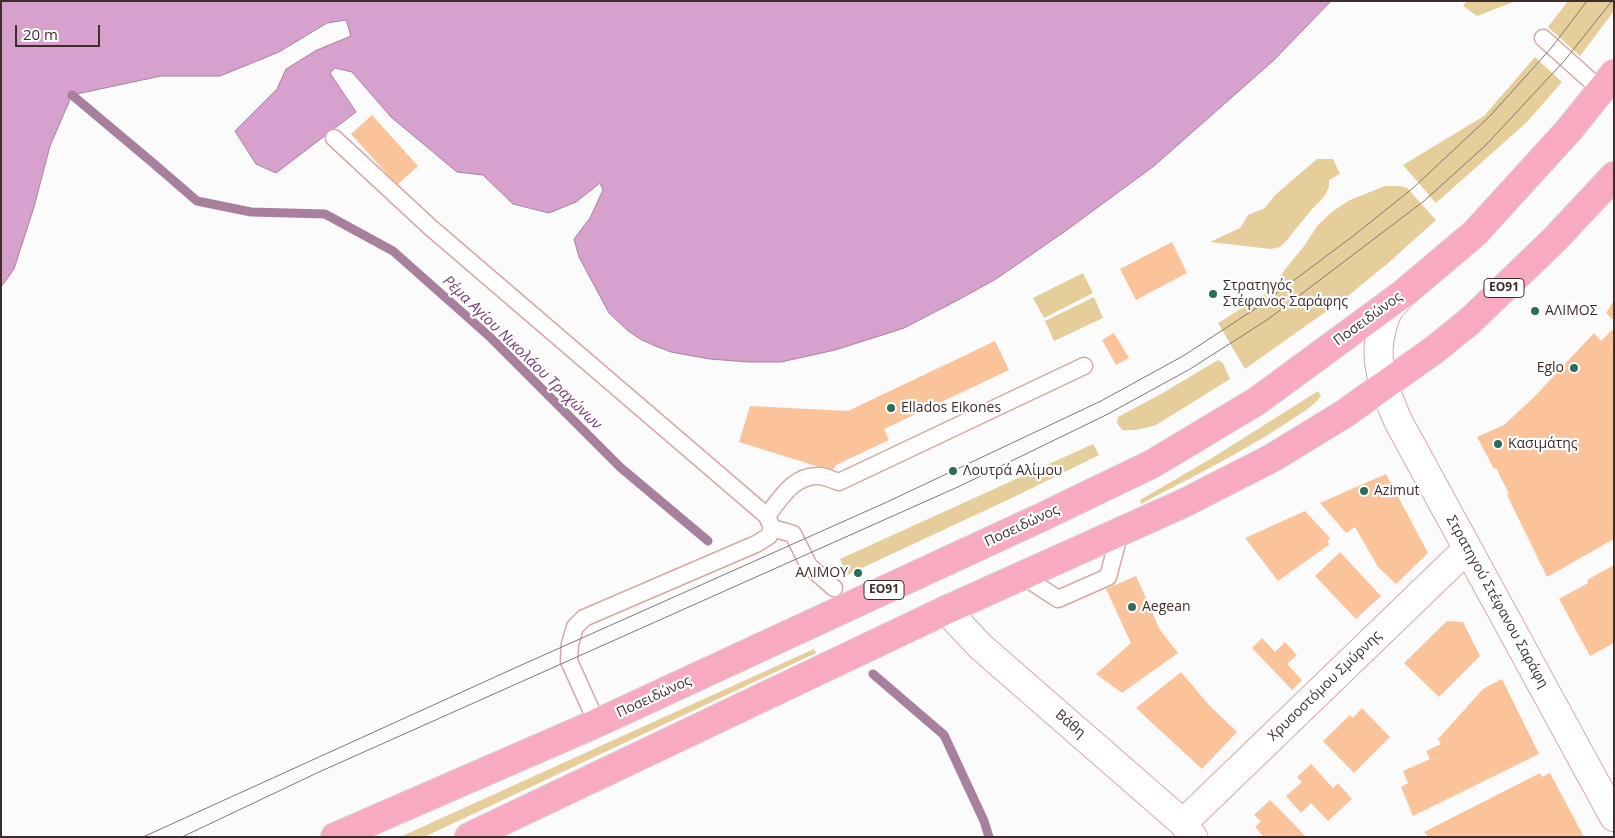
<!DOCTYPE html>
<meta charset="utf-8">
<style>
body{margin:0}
#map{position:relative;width:1615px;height:838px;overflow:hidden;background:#fbfbfb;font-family:"Open Sans",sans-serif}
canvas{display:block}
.frame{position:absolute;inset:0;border:2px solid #3e2e2b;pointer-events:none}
.scale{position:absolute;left:15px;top:25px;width:85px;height:22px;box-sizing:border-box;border:2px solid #3e2e2b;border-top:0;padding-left:6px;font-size:15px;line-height:18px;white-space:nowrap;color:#3e2e2b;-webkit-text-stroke:4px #fff;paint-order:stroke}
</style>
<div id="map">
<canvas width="1615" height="838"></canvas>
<div class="frame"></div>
<div class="scale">20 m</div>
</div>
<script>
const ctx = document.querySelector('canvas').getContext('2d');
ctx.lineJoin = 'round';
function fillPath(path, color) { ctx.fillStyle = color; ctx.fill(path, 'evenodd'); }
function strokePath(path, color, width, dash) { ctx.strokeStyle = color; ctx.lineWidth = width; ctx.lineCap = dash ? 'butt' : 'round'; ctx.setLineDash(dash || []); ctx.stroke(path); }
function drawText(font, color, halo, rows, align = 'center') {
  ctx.font = font + ' "Open Sans",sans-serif'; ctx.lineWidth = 4.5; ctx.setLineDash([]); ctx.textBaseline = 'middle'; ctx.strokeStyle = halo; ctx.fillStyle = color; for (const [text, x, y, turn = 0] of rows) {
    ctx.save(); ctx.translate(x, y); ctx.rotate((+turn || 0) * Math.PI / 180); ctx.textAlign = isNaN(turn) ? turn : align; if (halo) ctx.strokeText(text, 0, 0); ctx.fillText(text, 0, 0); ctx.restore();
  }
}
fillPath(new Path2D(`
 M1467,1H1516L1477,16L1463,6Z
 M1568,1H1614V11L1580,56L1548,27Z
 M1535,57L1562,82L1527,122L1436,203L1403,165L1484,116Z
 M1317,159H1333L1340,174L1329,180V187L1324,197L1312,209L1287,240L1280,247L1271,249L1210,242L1240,228L1248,215L1265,208L1275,195Z
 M1385,186H1400L1407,188L1436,220L1387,264L1348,296L1245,369L1218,323L1275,288L1283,272L1304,246L1318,225L1333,211L1350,200Z
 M1083,273L1093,293L1044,318L1033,298Z
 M1094,297L1103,318L1054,341L1045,321Z
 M1218,360L1223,363L1230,379L1156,425C1144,429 1134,431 1122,430L1117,423L1118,417L1161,394Z
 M1318,391L1321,396C1312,408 1298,415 1285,424C1239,454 1190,478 1141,504L1140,500L1212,458Z
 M1093,444L1099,455L1016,496L847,575L840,559Z
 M814,649L816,653L424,837H400Z`), '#e5ce9a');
const water = new Path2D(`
 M1,1H1331L1274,60L1154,166L1064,232L996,279L958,300L904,328L876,337L835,350L781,362H749L710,359L671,352L653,345L640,339L627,330L609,313L579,257L574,239L590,218L603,190L600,183L576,202L549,213L513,204L483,175L457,172L391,117L352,72L335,68L330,73L356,112L276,173L256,164L235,131L277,89L286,69L317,50L351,36L346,20L327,23L279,52L220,76H161L72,95L50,146L34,207L14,269L1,287Z`);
fillPath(water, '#d6a2cd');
strokePath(water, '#a87f9c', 1);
strokePath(new Path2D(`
 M72,95L153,163L197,201L251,212L325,214L393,251L490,337L620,467L708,541
 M873,674L944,735L984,821L989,837`), '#a87f9c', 9);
fillPath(new Path2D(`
 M372,115L418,166L397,185L351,134Z
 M1172,242L1187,273L1136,300L1120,269Z
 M1614,300V320L1606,313Z
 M1612,330L1614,332V539L1547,577L1507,495L1509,494L1496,468L1494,469L1477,437L1504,425L1534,397L1594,333L1601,341Z
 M1114,333L1129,358L1116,365L1102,340Z
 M995,341L1009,370L884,429L889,440L836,465L832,471L739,442L750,406L848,411Z
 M1386,474L1428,553L1396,584L1378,567L1355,527L1346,533L1320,503Z
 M1305,511L1330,538L1327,542L1330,544L1278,581L1245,538Z
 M1340,552L1381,596L1356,619L1315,576Z
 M1614,565V643L1590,656L1559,599L1588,583L1587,580Z
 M1136,576L1160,630L1178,653L1122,693L1096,674L1131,643L1106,589Z
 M1447,621L1463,622L1480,656L1439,697L1404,663Z
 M1262,638L1275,652L1285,642L1297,655L1287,664L1302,680L1292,690L1252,648Z
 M1181,672L1209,705L1237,732L1202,769L1136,708Z
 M1502,679L1539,754L1413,816L1401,787L1408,783L1403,771L1430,759L1426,751L1441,744L1438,739L1483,689Z
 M1362,708L1390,737L1354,773L1323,741L1350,715L1353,718Z
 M1311,764L1333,788L1338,783L1352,799L1328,821L1311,803L1301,813L1286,796L1302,782L1297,777Z
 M1540,773L1542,777L1550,773L1584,837H1429L1424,832Z
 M1270,800L1293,823L1306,837H1264L1255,827L1261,821L1254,815Z`), '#fbc399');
const lane = new Path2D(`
 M1543,38L1601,90
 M334,138L430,227L767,516L772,528L769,536L756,544L584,618L575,627L570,644L569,661L597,723
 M767,516C780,499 794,474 820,476C826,477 833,480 839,482L1084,366
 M772,528L793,534L809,566L834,588
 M1023,576L1058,599L1108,577L1120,532`);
const street = new Path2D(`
 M1401,296C1397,300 1392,305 1389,310C1385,316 1384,322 1382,328C1372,362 1385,390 1398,421L1614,817
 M946,610L981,647L1183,823L1193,837
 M1183,823L1467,549`);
const highway = new Path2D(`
 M335,837L597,723L1042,517L1152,464L1257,401L1404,293L1475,233L1568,131L1614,74
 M469,837L946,610L1184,503L1272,458L1344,414L1434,350L1470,321L1555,239L1614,176`);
strokePath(lane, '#d3aaa3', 19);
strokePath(street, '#d3aaa3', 30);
strokePath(highway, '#d8d5d5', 30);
strokePath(lane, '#fff', 16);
strokePath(street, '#fff', 28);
strokePath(highway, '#f8aac0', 28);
strokePath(new Path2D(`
 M143,837L517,667L887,502L1101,401L1183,356L1261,305L1357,233L1413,188L1490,116L1552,47L1587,1
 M182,837L319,772L960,486L1108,414L1190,369L1267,320L1424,201L1486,145L1565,60L1612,1`), '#817675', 1);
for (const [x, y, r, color] of [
 [1213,294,5,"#2d6d5d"],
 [1535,311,5,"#2d6d5d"],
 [1574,368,5,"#2d6d5d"],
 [891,408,5,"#2d6d5d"],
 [1498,444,5,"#2d6d5d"],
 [953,471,5,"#2d6d5d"],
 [1364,491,5,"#2d6d5d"],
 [858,573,5,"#2d6d5d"],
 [1132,607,5,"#2d6d5d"]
]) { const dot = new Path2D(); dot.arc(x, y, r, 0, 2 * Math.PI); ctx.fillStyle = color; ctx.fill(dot); strokePath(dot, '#fff', 2); }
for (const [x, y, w] of [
 [1504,288,40],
 [884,590,40]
]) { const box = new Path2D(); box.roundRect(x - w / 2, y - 9.5, w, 19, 4); ctx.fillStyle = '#fff'; ctx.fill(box); strokePath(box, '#3e2e2b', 1); }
drawText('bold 12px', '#3e2e2b', null, [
 ["ΕΟ91",1504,288],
 ["ΕΟ91",884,590]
]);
drawText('14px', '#3e2e2b', '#fff', [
 ["Στρατηγός",1223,286],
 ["Στέφανος Σαράφης",1223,302],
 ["ΑΛΙΜΟΣ",1545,311],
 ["Eglo",1564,368,"right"],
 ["Ellados Eikones",901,408],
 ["Κασιμάτης",1508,444],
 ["Λουτρά Αλίμου",963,471],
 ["Azimut",1374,491],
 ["ΑΛΙΜΟΥ",848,573,"right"],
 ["Aegean",1142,607]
], 'left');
drawText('14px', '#3e2e2b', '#fff', [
 ["Ποσειδώνος",1368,319,-36],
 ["Ποσειδώνος",1022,526,-25],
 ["Στρατηγού Στέφανου Σαράφη",1497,602,61],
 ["Χρυσοστόμου Σμύρνης",1325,686,-44],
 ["Ποσειδώνος",654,697,-25],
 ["Βάθη",1070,724,41]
]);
drawText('italic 15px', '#783970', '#fff', [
 ["Ρέμα Αγίου Νικολάου Τραχώνων",522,353,44]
]);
</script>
